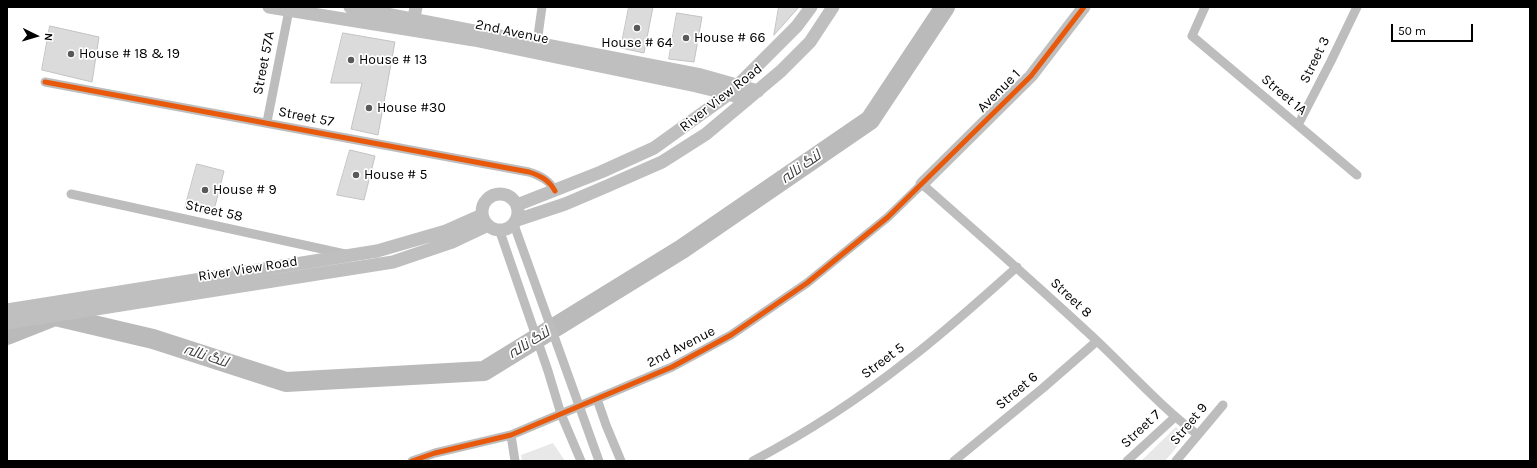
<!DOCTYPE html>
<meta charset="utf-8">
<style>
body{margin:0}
#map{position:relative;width:1537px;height:468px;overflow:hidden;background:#fff;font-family:Karla,sans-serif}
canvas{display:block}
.frame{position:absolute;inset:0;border:8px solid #000;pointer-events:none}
.north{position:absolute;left:16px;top:16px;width:40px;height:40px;-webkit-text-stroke:3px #fff;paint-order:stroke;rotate:95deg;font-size:11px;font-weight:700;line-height:16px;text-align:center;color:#000}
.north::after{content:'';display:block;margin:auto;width:14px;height:18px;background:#000;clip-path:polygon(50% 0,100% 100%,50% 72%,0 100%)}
.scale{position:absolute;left:1391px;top:24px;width:82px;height:18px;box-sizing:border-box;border:2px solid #000;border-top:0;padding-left:5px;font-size:12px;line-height:14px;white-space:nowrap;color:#000;-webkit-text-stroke:3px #fff;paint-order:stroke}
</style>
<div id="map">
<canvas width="1537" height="468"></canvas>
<div class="frame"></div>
<div class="north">N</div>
<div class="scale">50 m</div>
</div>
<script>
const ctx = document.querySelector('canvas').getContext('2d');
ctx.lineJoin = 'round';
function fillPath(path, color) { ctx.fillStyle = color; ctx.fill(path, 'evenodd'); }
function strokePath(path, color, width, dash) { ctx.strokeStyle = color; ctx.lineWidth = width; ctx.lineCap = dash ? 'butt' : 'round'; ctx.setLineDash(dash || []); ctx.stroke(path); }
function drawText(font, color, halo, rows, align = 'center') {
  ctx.font = font + ' Karla,Cairo,sans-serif'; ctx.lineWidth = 3.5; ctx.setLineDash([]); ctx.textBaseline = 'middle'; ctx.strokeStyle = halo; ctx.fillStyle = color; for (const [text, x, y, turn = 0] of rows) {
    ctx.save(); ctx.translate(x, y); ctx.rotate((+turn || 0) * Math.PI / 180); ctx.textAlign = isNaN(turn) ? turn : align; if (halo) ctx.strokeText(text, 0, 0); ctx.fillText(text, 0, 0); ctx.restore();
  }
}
fillPath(new Path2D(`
 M1176,427L1185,437L1165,461H1141Z
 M553,443L565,461H522L521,455Z`), '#e8e8e8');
strokePath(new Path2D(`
 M7,335L55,316L153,339L286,382L484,371L682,249L870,120L945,7`), '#bababa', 20);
const building = new Path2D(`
 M629,7H653L644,53L621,48Z
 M779,7H799L774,35Z
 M677,13L702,17L694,62L669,59Z
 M50,26L99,37L92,82L42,70Z
 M343,33L395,42L378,135L351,129L362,83H331Z
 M350,150L375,156L364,200L337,195Z
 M197,164L224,171L213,214L185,208Z`);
fillPath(building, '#dbdbdb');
strokePath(building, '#c3c3c3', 1);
strokePath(new Path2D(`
 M1205,7L1192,36L1357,175
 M537,43L542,7
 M45,82L529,172C541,176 549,180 555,191
 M267,122L289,10
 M1298,125L1331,61L1357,7
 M71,194L345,254
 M513,222L599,461
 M499,229L548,371L561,414L581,461
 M597,399L606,425L621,461
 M511,435L515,461
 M412,461L435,453L511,435L672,367L731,335L807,283L888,217L922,184C981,236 1039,287 1096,340C1130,372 1161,407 1198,435
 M753,461C808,432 860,398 908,360C946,331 981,299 1017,267
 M954,461L1043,388L1097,341
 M1127,461L1175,417
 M1176,461L1223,405`), '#bdbdbd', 9);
strokePath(new Path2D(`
 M269,7L474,40L696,86L729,94L747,100
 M350,7L701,75L758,91
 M412,29L416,7
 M922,184L1031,76L1084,7
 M482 212a18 18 0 1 1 36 0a18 18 0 1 1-36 0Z
 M517,205L601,172L654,148L729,94L797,26L811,7
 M517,220L565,204L605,187L662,162L706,134L781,71L810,42L833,7
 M7,310L377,251L446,231L482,215
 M7,323L393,262L452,242L488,225`), '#bfbfbf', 13);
strokePath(new Path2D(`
 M45,82L529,172C541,176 549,180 555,191
 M412,461L435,453L511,435L672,367L731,335L807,283L888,217L1031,76L1084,7`), '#e8590c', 5);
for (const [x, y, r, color] of [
 [637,28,4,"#595959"],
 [686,38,4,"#595959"],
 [71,54,4,"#595959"],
 [351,60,4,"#595959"],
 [369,108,4,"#595959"],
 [356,175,4,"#595959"],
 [205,190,4,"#595959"]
]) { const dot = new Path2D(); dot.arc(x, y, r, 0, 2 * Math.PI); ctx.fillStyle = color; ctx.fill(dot); strokePath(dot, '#fff', 1.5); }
drawText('14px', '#000', '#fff', [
 ["2nd Avenue",512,32,12],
 ["Street 3",1315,60,-64],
 ["Street 57A",264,63,-79],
 ["Avenue 1",999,91,-45],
 ["Street 1A",1284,95,40],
 ["River View Road",721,98,-38],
 ["Street 57",306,117,11],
 ["Street 58",214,211,12],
 ["River View Road",248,269,-9],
 ["Street 8",1071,298,43],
 ["2nd Avenue",681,347,-27],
 ["Street 5",883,361,-37],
 ["Street 6",1017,391,-40],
 ["Street 9",1189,424,-50],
 ["Street 7",1141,429,-43]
]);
drawText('14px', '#000', '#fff', [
 ["House # 66",694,38],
 ["House # 64",637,43,"center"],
 ["House # 18 & 19",79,54],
 ["House # 13",359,60],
 ["House #30",377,108],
 ["House # 5",364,175],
 ["House # 9",213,190]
], 'left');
drawText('italic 15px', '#3d3d3d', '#fff', [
 ["لنگ نالہ",801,167,-35],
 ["لنگ نالہ",529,343,-32],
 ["لنگ نالہ",206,356,18]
]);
</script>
